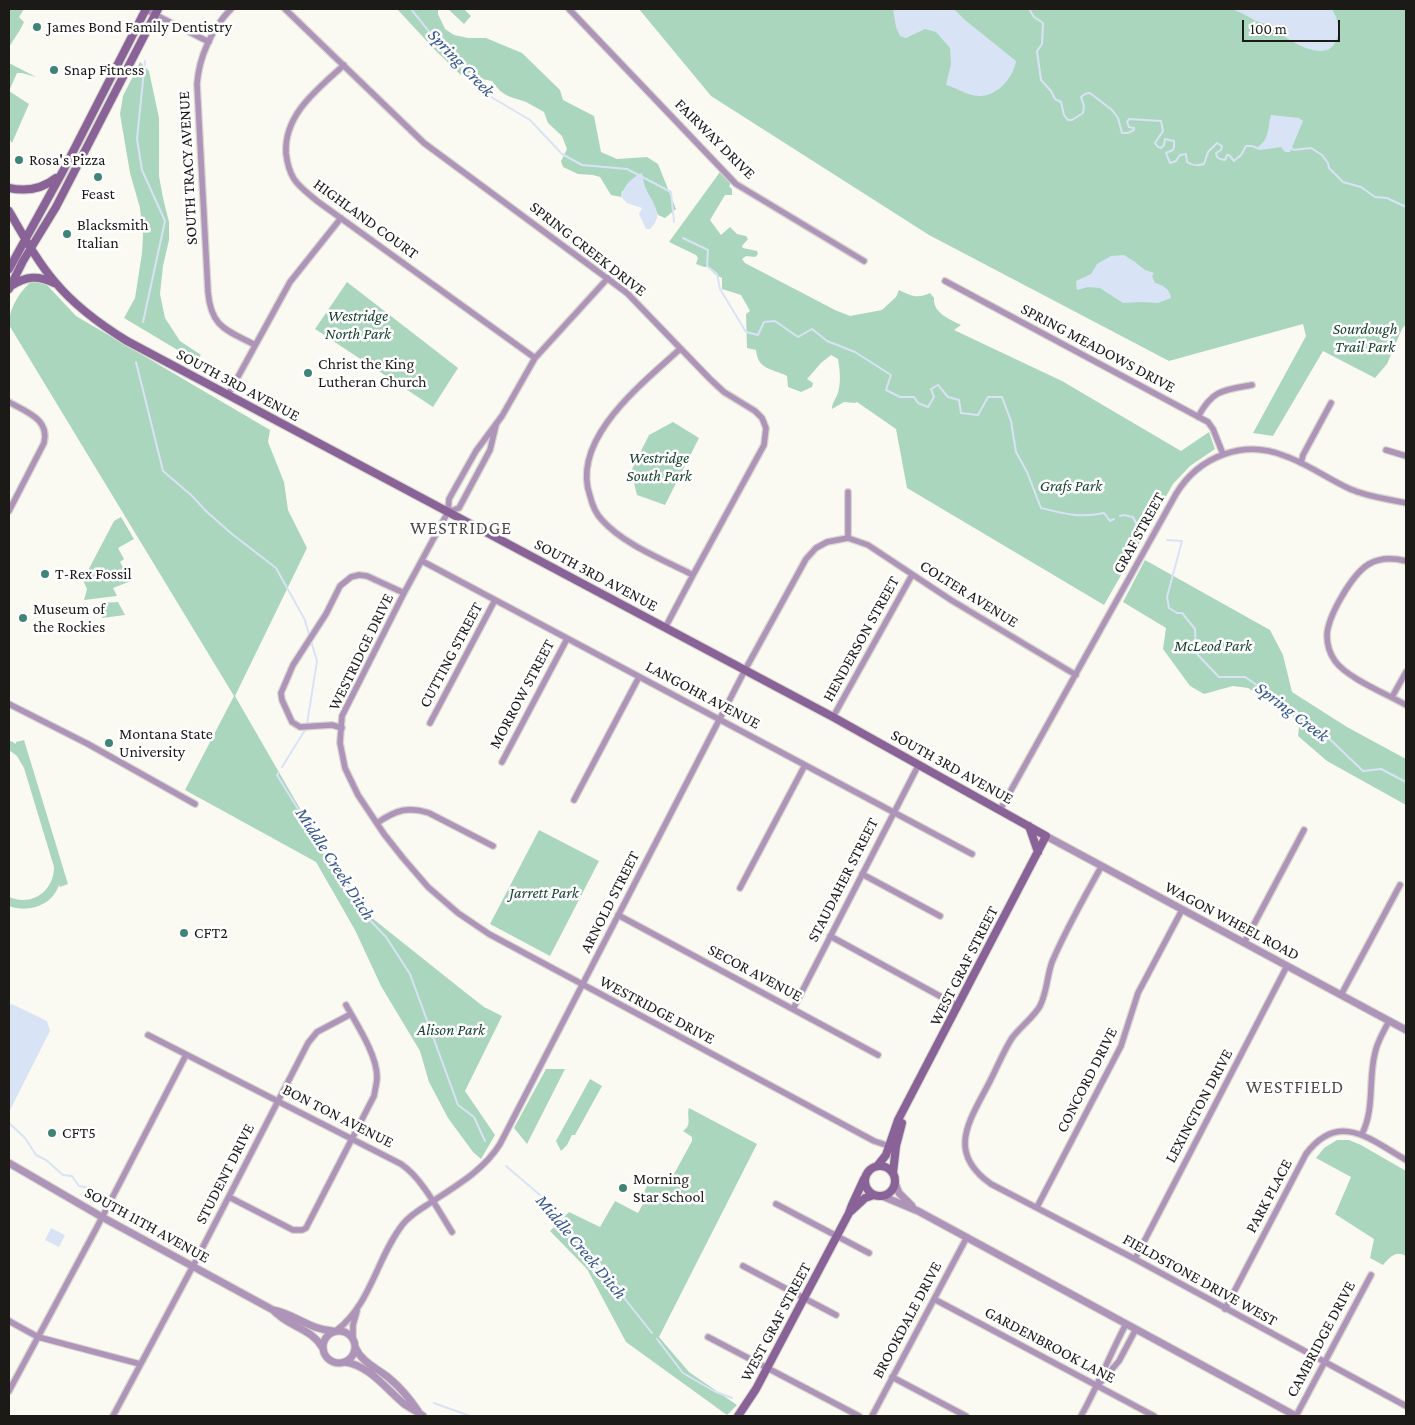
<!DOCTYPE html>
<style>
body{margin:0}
#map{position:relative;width:1415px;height:1425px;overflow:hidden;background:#fbfaf2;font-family:"Crimson Pro",serif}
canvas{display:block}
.frame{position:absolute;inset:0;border:10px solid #1b1a17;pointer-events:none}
.scale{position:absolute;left:1242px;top:20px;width:98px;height:22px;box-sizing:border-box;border:2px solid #1b1a17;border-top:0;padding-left:6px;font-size:15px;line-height:18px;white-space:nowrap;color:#1b1a17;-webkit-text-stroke:4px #fff;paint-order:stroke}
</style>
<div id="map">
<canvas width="1415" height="1425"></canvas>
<div class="frame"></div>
<div class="scale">100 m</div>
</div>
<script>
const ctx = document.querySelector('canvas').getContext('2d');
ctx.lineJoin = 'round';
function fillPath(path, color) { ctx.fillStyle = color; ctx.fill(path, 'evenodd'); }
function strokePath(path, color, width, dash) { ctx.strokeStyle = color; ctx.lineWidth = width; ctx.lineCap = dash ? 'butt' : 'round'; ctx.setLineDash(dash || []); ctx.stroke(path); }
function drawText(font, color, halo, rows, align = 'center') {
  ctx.font = font + ' "Crimson Pro",serif'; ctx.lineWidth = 5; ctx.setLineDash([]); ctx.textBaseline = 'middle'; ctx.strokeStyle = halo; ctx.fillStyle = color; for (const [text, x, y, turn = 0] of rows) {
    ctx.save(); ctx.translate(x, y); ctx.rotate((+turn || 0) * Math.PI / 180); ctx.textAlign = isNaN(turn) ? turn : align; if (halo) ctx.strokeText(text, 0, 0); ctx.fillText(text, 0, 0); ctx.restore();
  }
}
fillPath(new Path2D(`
 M9,9H24L19,17L24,22L20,30L9,47Z
 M397,9H438V14L445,29L454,35L468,38H486L522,53L560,90L563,100L594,116L601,152L617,159L647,157L658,164L676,209L665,218L658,215L646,190L622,191L621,197L611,195L600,177L593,175L578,174L563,167L561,161L567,149L562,136L548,123L544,112C538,109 532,105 526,102C509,96 503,97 492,81L461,75L436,51Z
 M448,9H464L471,16L464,24Z
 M639,9H1406V324L1402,329L1387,364L1375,378L1323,351L1273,436L1253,433L1306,336L1303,324L1169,361L929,235L711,96Z
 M140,62L149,71L159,118V176L163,198L169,222V240L163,266L160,294L165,318L180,341L201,355L196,361L124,318L135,298L142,253L143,235L140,208L130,173L120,114L123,96Z
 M9,63L36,77L22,73H17L9,91L29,104L12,143L9,139Z
 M720,172L731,183L729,186L732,189V195H725L710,220L721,235L730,227L737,234L746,236L748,239L742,246L743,248L757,251L758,254L755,257L746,256L742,259L745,263L835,310L850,316L882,310L896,297L899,290C911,296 917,299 930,293L934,298C933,313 949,319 961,325L954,330L1062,381L1181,451L1209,432L1215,449L1190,466L1173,484L1104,605L907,488L896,429L857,402L855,403L844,402L832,409C832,402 836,399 838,393C841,381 840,371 838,359L831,355L821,363L807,379L813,383L812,387L801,392L788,387L787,376C771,368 758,370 756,350L747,348L746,314L750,311L741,295L722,289V278L716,275L707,267H704L696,264L698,258L696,255L669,242Z
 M32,281H40L47,285L76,316L270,430L268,442L284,482L288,510L307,548L235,696L325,852L367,914L461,989L484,1007L502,1016L465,1091L495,1135L481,1159L473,1152L448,1118L429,1082L420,1051L381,986L355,930L316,862L185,790L234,696L9,325C9,308 20,291 32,281Z
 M347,282L458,368L433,407L315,329Z
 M673,422L699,438L665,505L637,495L631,471L649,435Z
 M121,517L134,539L118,548L124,559L120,562L131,581L113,588L117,596L84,600L87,589L83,580L114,521Z
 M1145,560L1270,630L1283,655L1292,692L1347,727L1406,759V805L1327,761L1298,736L1299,727L1302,722L1248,688L1233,686L1204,694L1190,686L1163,649L1166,628L1123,602Z
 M118,602L125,615L102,618L101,603Z
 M9,740L16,744V742L24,740L68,884L60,887L59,885C52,906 28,913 9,906V897C32,907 54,891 54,867L24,768L17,756L9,750Z
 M539,830L599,861L550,956L490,924Z
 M546,1069H565L527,1144L514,1128Z
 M590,1079L602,1086L575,1135H572L567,1145L561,1151L556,1141Z
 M689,1108L757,1144L659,1337L689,1372L737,1405L727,1415L626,1342L587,1269L550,1231L569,1212L600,1227L615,1201L638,1213L648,1195L644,1192L651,1178L668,1185L692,1141V1137L683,1131C693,1125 686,1116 689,1108Z
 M1337,1140H1349L1361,1145L1406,1171V1256C1396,1250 1390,1257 1383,1265L1370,1258L1374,1239L1335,1214L1351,1177L1316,1158L1324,1148Z`), '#abd6be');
fillPath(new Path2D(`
 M893,9H954L965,20L1016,61C1013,80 993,101 972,95C963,93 955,87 946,85L951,64L950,48L936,32L925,29L906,38L900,36L896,27Z
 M1230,9H1332C1338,20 1341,29 1336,41C1325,66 1283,37 1272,27C1267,23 1259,23 1254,20C1246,15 1239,11 1230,9Z
 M1271,115L1299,118L1303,121L1290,152H1285L1281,147L1261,150L1255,149C1270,140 1267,130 1271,115Z
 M642,173C643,179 644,184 646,189C653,204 665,215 650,229H646L639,214L642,208L627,203L621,197C624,185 631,178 642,173Z
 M1124,255L1135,262L1145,270L1154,273L1152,276L1155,283C1163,285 1170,289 1171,298L1158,303L1141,302L1123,303L1100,288L1088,287L1077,290L1076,281L1091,274L1097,264L1111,256Z
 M12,1004L47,1021L50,1031L9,1112V1005Z
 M51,1228L65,1235L59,1247L45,1240Z`), '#d8e3f6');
strokePath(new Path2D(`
 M411,9L451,59L476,80L486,94L530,120L562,154L582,165L627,169L671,192L674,222
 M1029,9L1034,17L1043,23L1042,44L1037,51L1041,80L1051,91L1055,99L1061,102L1064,115L1068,120H1072L1083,113L1084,106L1081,97L1085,94L1090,93L1112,110L1118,118L1122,133H1128L1134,130V128L1129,127L1127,122L1129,119L1161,121L1163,131L1155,143L1158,147L1161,148L1164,145L1165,139L1174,141V147L1173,150L1166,153L1170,163L1176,161L1180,155L1186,154L1187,162C1193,166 1198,166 1204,164L1208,152L1217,143L1222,146L1221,150L1216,153L1217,157L1220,159L1225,160L1227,155H1229L1234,161L1241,155L1246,146H1252L1257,148
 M1291,147L1293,150L1311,148L1322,155L1328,163L1329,168L1343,182L1361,187L1375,197L1387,198L1406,207
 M683,238L708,250L707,266L717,274L720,289L746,332L758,335L764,322L775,321L798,337L812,329L827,341L855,352L891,375L886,390L900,397H914L918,403L928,407L934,397L931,389L938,385L948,397L959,400L961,413L978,415L988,397H1002L1011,421L1016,452L1027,472L1041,508C1065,514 1080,518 1104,513L1110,521L1114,519
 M143,322L165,221L142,170L137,139L145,61
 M136,362L163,471L191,495L207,512L232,534L276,568L305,620L309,635
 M1120,516L1124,515L1133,517L1140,532
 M1167,540L1182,541L1167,597L1169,608L1177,613H1182L1195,629L1196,653L1219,677H1245L1313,723L1363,771L1381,769L1406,782
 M307,724L317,661L311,641
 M282,767L305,730
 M279,772L277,775L361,911L386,937L410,974L458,1105L474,1117L485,1141
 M9,1123L25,1138L36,1155L46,1160L63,1175L72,1176L79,1186L90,1188L103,1199
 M506,1166L547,1201L652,1333
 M657,1339L683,1373L714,1391L732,1398
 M434,1403L470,1416`), '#d8e3f6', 2);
const minor = new Path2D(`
 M144,9L209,42
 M231,9C212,28 199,57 197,84L208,292C211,328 227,330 255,345
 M285,9L424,143L627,293L710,379L724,392L755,411L762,418L766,428L764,445L693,575L665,628
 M569,9L736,184L864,261
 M344,65C318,89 284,114 286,153C287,162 289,171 294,179C300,188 309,194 317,201L535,358
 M608,278L535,358L502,416L476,451L449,499L448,512L404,593L342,716L340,743L345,768L358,795L384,834L403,858L428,887L458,913L489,934L874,1141L889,1146
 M945,281L1208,422L1213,429L1223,454
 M680,349C643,383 570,439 590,496C592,504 596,514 602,520C623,544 664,560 693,575
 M228,395L290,282L341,218
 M9,402C26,412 50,419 44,443L9,511
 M1198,417C1212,390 1223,390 1252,385
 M1386,450L1406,456
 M1301,463L1303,455L1331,403
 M448,512L459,508L490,450L496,425
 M848,538V492
 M422,561L972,854
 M1406,561C1394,558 1381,557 1369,564C1352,574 1328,616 1327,635C1327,644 1330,654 1335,661C1347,678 1387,694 1406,705
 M1392,697L1406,672
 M9,704L88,744L195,804
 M833,717L912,575
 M430,723L495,600
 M342,728L332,725L300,727L292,722L282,700L281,693L293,665L326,614L340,586L351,577L359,575L367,576L404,593
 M502,762L567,639
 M574,800L639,677
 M1000,810L1176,494C1199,456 1244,439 1285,456C1308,464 1328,479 1350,489C1368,497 1388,499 1406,503
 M377,823C396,810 408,806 429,813L493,846
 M1101,867C1084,898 1066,929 1052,962C1047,976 1047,992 1040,1006C1033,1018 1021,1026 1012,1038C1003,1052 996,1070 988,1085C968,1123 947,1153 991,1184L1135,1259L1406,1406
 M862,874L940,916
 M740,888L805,765
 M618,915L878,1055
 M830,936L958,1006
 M1244,943L1304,830
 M1341,995L1400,885
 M793,1009L919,764
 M148,1035L401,1164C422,1178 438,1210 452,1232
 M1362,1134C1375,1108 1368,1080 1375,1053C1377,1042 1384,1031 1389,1021
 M229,1197L293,1230H302L306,1228L374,1096C375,1090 377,1083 377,1077C377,1055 357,1025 346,1005
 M776,1204L869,1253
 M1037,1207L1121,1046L1138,993L1182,910
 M1135,1259L1287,966
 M743,1266L836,1315
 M934,1299L1154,1416
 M1225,1309L1306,1154C1339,1110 1371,1140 1406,1160
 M9,1321L38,1337L140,1364
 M337,1330C371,1304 377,1257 403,1224C410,1215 421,1209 430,1203C456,1186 484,1170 500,1144L745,670L806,559L816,548L827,542L848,538L868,545L951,600L1076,675
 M708,1337L859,1416
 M353,1338V1325L357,1311
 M892,1377L966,1416
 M1101,1382L1119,1361L1136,1329
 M9,1391L96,1229L186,1055
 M113,1416L193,1266L308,1043L317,1032L351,1014
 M872,1416L967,1237
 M1081,1416C1098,1386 1110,1354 1126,1324
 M1296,1416L1371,1275`);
const tertiary = new Path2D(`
 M1046,836L1406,1030
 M9,1163L102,1217L273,1310C295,1314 310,1330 333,1331
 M895,1183L899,1193L912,1206
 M882,1196L918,1211L1296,1416
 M273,1310C288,1327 311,1328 322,1347
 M323 1347a16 16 0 1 1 32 0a16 16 0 1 1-32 0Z
 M355,1347C362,1363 377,1368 389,1378C401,1388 410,1399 418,1411
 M344,1362C369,1365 385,1388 403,1403C409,1408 417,1411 423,1416`);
const secondary = new Path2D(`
 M9,188C27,192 42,189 56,178
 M9,211C23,235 37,261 55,282C75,306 101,325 127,341L833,717L1046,836L898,1120L886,1155L878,1165
 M9,269L63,171L146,9
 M11,286C26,276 38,275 54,283
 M9,289L23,261L56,207L158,9
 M1029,826L1038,852
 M865 1181a15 15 0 1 1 30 0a15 15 0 1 1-30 0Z
 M893,1173L896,1146L902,1123
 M851,1211L865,1198L874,1195
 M738,1416L756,1389L849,1213L852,1205L864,1179`);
strokePath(minor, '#d7d6cf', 8);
strokePath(tertiary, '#d7d6cf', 9);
strokePath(secondary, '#d7d6cf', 10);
strokePath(minor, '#ae94b8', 5.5);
strokePath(tertiary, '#ae94b8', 7);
strokePath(secondary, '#896397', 8);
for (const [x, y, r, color] of [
 [37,27,5,"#408478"],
 [54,70,5,"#408478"],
 [19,160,5,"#408478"],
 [98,177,5,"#408478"],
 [67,234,5,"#408478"],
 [308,373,5,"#408478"],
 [45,574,5,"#408478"],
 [23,618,5,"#408478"],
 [109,743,5,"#408478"],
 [184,933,5,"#408478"],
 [52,1133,5,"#408478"],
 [623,1188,5,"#408478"]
]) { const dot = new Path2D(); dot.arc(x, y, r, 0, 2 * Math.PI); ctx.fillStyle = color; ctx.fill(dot); strokePath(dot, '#fff', 2); }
drawText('16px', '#1b1a17', '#fff', [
 ["James Bond Family Dentistry",47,27],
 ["Snap Fitness",64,70],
 ["Rosa's Pizza",29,160],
 ["Feast",98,194,"center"],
 ["Blacksmith",77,225],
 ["Italian",77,243],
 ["Christ the King",318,364],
 ["Lutheran Church",318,382],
 ["T-Rex Fossil",55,574],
 ["Museum of",33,609],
 ["the Rockies",33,627],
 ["Montana State",119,734],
 ["University",119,752],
 ["CFT2",194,933],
 ["CFT5",62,1133],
 ["Morning",633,1179],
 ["Star School",633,1197]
], 'left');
drawText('16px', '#1b1a17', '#fff', [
 ["FAIRWAY DRIVE",715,139,45],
 ["SOUTH TRACY AVENUE",188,168,-93],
 ["HIGHLAND COURT",366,219,36],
 ["SPRING CREEK DRIVE",588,249,38],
 ["SPRING MEADOWS DRIVE",1098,348,28],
 ["SOUTH 3RD AVENUE",238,385,28],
 ["GRAF STREET",1139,533,-61],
 ["SOUTH 3RD AVENUE",596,575,28],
 ["COLTER AVENUE",969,594,32],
 ["HENDERSON STREET",861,639,-61],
 ["WESTRIDGE DRIVE",361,652,-64],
 ["CUTTING STREET",451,655,-62],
 ["MORROW STREET",522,694,-62],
 ["LANGOHR AVENUE",703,695,28],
 ["SOUTH 3RD AVENUE",952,767,29],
 ["STAUDAHER STREET",843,880,-63],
 ["ARNOLD STREET",610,902,-63],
 ["WAGON WHEEL ROAD",1232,921,28],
 ["WEST GRAF STREET",964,966,-63],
 ["SECOR AVENUE",755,973,28],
 ["WESTRIDGE DRIVE",657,1010,28],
 ["CONCORD DRIVE",1087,1080,-63],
 ["LEXINGTON DRIVE",1199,1106,-62],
 ["BON TON AVENUE",338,1116,27],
 ["STUDENT DRIVE",225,1174,-63],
 ["PARK PLACE",1269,1196,-62],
 ["SOUTH 11TH AVENUE",147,1225,29],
 ["FIELDSTONE DRIVE WEST",1200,1280,29],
 ["BROOKDALE DRIVE",907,1320,-62],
 ["WEST GRAF STREET",776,1322,-62],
 ["CAMBRIDGE DRIVE",1321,1339,-62],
 ["GARDENBROOK LANE",1050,1345,28]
]);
drawText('italic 16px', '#17432f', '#fff', [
 ["Westridge",358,316],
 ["North Park",358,334],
 ["Sourdough",1365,329],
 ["Trail Park",1365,347],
 ["Westridge",659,458],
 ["South Park",659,476],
 ["Grafs Park",1071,486],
 ["McLeod Park",1213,646],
 ["Jarrett Park",544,893],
 ["Alison Park",451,1030]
]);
drawText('italic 18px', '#34558e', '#fff', [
 ["Spring Creek",461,63,46],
 ["Spring Creek",1292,712,37],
 ["Middle Creek Ditch",335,864,57],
 ["Middle Creek Ditch",581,1247,50]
]);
ctx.letterSpacing = '1px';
drawText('18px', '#4d4c46', '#fff', [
 ["WESTRIDGE",461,528],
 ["WESTFIELD",1295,1087]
]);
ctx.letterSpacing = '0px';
</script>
